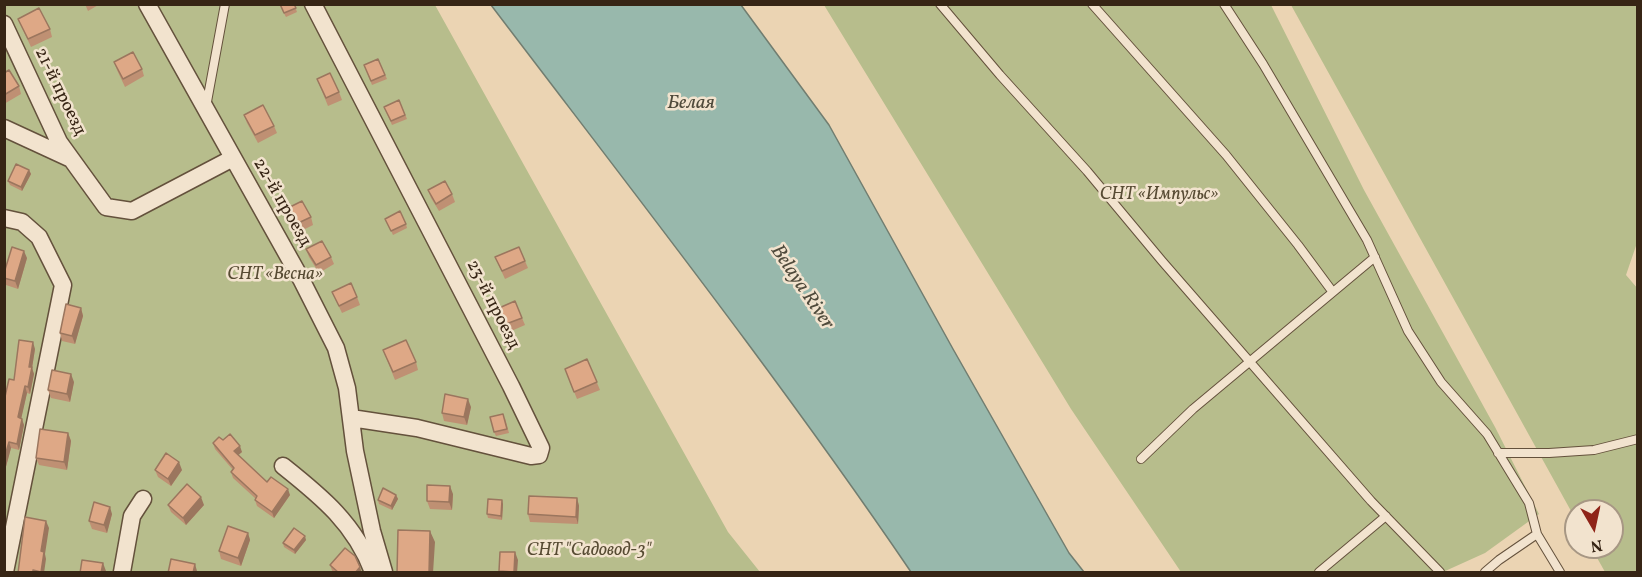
<!DOCTYPE html>
<meta charset="utf-8">
<style>
body{margin:0}
#map{position:relative;width:1642px;height:577px;overflow:hidden;background:#ebd4b3;font-family:Vollkorn,serif}
canvas{display:block}
.frame{position:absolute;inset:0;border:6px solid #372515;pointer-events:none}
.north{position:absolute;left:1564px;top:499px;width:60px;height:60px;box-sizing:border-box;background:#f2e3ce;border:2px solid #a79784;border-radius:50%;rotate:171deg;font-size:16px;font-weight:700;line-height:24px;text-align:center;color:#372515}
.north::after{content:'';display:block;margin:auto;width:21px;height:27px;background:#8f2418;clip-path:polygon(50% 0,100% 100%,50% 72%,0 100%)}
</style>
<div id="map">
<canvas width="1642" height="577"></canvas>
<div class="frame"></div>
<div class="north">N</div>
</div>
<script>
const ctx = document.querySelector('canvas').getContext('2d');
ctx.lineJoin = 'round';
function fillPath(path, color) { ctx.fillStyle = color; ctx.fill(path, 'evenodd'); }
function strokePath(path, color, width, dash) { ctx.strokeStyle = color; ctx.lineWidth = width; ctx.lineCap = dash ? 'butt' : 'round'; ctx.setLineDash(dash || []); ctx.stroke(path); }
function drawText(font, color, halo, rows, align = 'center') {
  ctx.font = font + ' Vollkorn,serif'; ctx.lineWidth = 5; ctx.setLineDash([]); ctx.textBaseline = 'middle'; ctx.strokeStyle = halo; ctx.fillStyle = color; for (const [text, x, y, turn = 0] of rows) {
    ctx.save(); ctx.translate(x, y); ctx.rotate((+turn || 0) * Math.PI / 180); ctx.textAlign = isNaN(turn) ? turn : align; if (halo) ctx.strokeText(text, 0, 0); ctx.fillText(text, 0, 0); ctx.restore();
  }
}
fillPath(new Path2D(`
 M4,5H435L728,532L760,572H5Z
 M824,5H1271L1364,190L1495,427L1539,514L1485,553L1443,572H1181L1071,409Z
 M1291,5H1637L1638,240L1626,275L1638,289L1637,572H1605L1591,547H1612V511H1576V520Z`), '#b7bd8c');
const water = new Path2D(`
 M491,5H741L829,125L953,349L1069,553L1084,572H911C779,378 633,192 491,5Z`);
fillPath(water, '#98b8ac');
strokePath(water, '#717d70', 1.5);
const service = new Path2D(`
 M940,4L1000,75L1087,171L1162,261L1371,501L1440,572
 M1092,4L1226,155L1298,245L1332,291
 M1224,4L1263,64L1367,240L1408,331L1441,382L1487,434L1529,503L1537,534L1560,572
 M206,107L225,4
 M1498,453H1549L1594,450L1638,439
 M1141,459L1193,409L1375,257
 M1319,572L1386,516
 M1485,572L1499,560L1537,534`);
const minor = new Path2D(`
 M147,4L301,279L336,348L347,388L355,451L372,531L384,572
 M313,4L511,386L541,448L539,455L531,456L417,428L351,418
 M4,24L59,142L106,207L132,211L233,158
 M4,128L69,158
 M4,218L22,222L39,237L63,285L5,572
 M283,466C322,497 355,524 373,572
 M122,572L132,516L143,499`);
strokePath(service, '#64513c', 10);
strokePath(minor, '#64513c', 19);
strokePath(service, '#f2e3ce', 8);
strokePath(minor, '#f2e3ce', 16);
fillPath(new Path2D(`
 M85,4H100L88,11Z
 M279,4H294L297,12L286,17Z
 M18,19L50,29L52,37L31,47Z
 M378,59L387,79L372,85L364,65Z
 M114,62L142,69L144,76L125,87L117,70Z
 M4,73L19,86L21,94L4,104Z
 M317,79L339,92L342,100L328,106Z
 M399,100L407,119L392,125L384,107Z
 M244,115L274,126L277,133L258,143L247,123Z
 M29,170L31,174L22,191L10,185L8,181Z
 M428,190L452,194L455,202L439,211L431,198Z
 M286,209L311,217L313,225L297,233Z
 M387,222L406,224L407,228L393,235Z
 M306,249L331,257L334,264L319,273L309,257Z
 M495,257L525,261L528,268L505,279Z
 M27,258L18,289L6,285L4,281V273Z
 M332,292L357,297L360,305L342,313Z
 M81,308L83,316L75,344L62,341L60,333Z
 M499,308L522,318L525,325L509,332Z
 M35,349L32,368L34,374L30,394L27,393L21,418L24,425L19,450L11,448L4,474L14,380Z
 M383,350L416,362L418,370L395,380Z
 M587,359L600,390L577,399L565,369Z
 M74,382L70,402L51,398L48,390Z
 M471,407L467,425L444,421L442,413Z
 M505,418L509,433L496,436L494,432Z
 M68,433L71,441L67,470L39,465L36,458Z
 M223,440L242,452L238,455L267,482L290,495L274,518L257,506L255,500L256,499L233,478L231,472L233,470L215,449L213,443Z
 M155,470H182L171,486L158,477Z
 M453,494L452,510L430,509L427,501Z
 M396,495L398,499L392,510L379,504L378,500Z
 M577,498L579,506L578,524L530,522L528,514Z
 M503,504L502,520L488,518L487,514Z
 M168,505H204L186,525L171,512Z
 M112,514L107,533L92,529L89,521Z
 M248,533L250,540L241,566L221,559L219,551Z
 M306,540L295,554L284,547L283,543Z
 M330,565L362,573H333Z`), '#bf9073');
fillPath(new Path2D(`
 M29,170L31,174L22,191L21,187Z
 M24,251L27,258L18,289L15,281Z
 M81,308L83,316L75,344L72,336Z
 M33,342L35,349L32,368L34,374L30,394L28,387L29,367Z
 M71,374L74,382L70,402L67,394Z
 M25,386L27,393L20,424L18,417Z
 M468,399L471,407L467,425L464,417Z
 M22,419L24,425L19,450L17,444Z
 M68,433L71,441L67,470L64,462Z
 M9,442L11,448L4,474V459Z
 M240,446L242,452L236,457L234,451Z
 M179,462L182,470L171,486L168,479Z
 M450,486L453,494L452,510L449,502Z
 M288,489L290,495L274,518L272,512Z
 M396,495L398,499L392,510L391,506Z
 M201,497L204,505L186,525L183,518Z
 M577,498L579,506L578,524L576,517Z
 M502,500L503,504L502,520L501,516Z
 M110,507L112,514L107,533L104,525Z
 M46,521L49,528L45,554L46,559L44,573H41V551Z
 M430,531L435,542L433,573H429Z
 M248,533L250,540L241,566L238,558Z
 M305,536L306,540L295,554L294,550Z
 M515,552L518,560L517,573H514Z
 M103,563L106,571V573H101Z
 M195,564L197,571V573H193Z
 M360,567L362,573H355Z`), '#9b765e');
const building = new Path2D(`
 M280,4H294L296,8L284,13Z
 M39,8L50,29L28,39L18,19Z
 M133,52L142,69L123,79L114,62Z
 M378,59L385,75L371,81L364,65Z
 M9,70L19,86L4,95V73Z
 M330,73L339,92L326,98L317,79Z
 M399,100L405,115L391,121L384,107Z
 M263,105L274,126L255,135L244,115Z
 M16,164L29,170L21,187L8,181Z
 M445,181L452,194L436,204L428,190Z
 M302,201L311,217L294,225L286,209Z
 M400,211L406,224L391,231L385,219Z
 M322,241L331,257L316,265L306,249Z
 M12,247L24,251L15,281L4,278V273Z
 M519,247L525,261L502,271L495,257Z
 M351,283L357,297L339,306L332,292Z
 M515,301L522,318L506,324L499,308Z
 M66,304L81,308L72,336L60,333Z
 M19,340L33,342L29,367H32L28,387L25,386L18,417L22,419L17,444L9,442L4,459V401L9,379L14,380Z
 M406,340L416,362L393,372L383,350Z
 M587,359L597,382L574,392L565,369Z
 M52,370L71,374L67,394L48,390Z
 M445,394L468,399L464,417L442,413Z
 M503,414L507,429L494,432L490,417Z
 M40,429L68,433L64,462L36,458Z
 M230,434L240,446L234,451L267,482L271,477L288,489L272,512L255,500L257,496L231,472L234,468L213,443L219,437L223,440Z
 M166,453L179,462L168,479L155,470Z
 M187,484L201,497L183,518L168,505Z
 M427,485L450,486L449,502L427,501Z
 M383,488L396,495L391,506L378,500Z
 M529,496L577,498L576,517L528,514Z
 M488,499L502,500L501,516L487,514Z
 M94,502L110,507L104,525L89,521Z
 M25,517L46,521L41,551L44,552L41,572L33,570V573H18Z
 M228,526L248,533L238,558L219,551Z
 M294,528L305,536L294,550L283,543Z
 M398,530L430,531L429,573H397Z
 M345,548L355,556L360,567L355,573H339L330,565Z
 M500,552H515L514,572L499,571Z
 M171,559L195,564L193,573H168Z
 M82,560L103,563L101,573H80Z`);
fillPath(building, '#dea886');
strokePath(building, '#9b765e', 1.5);
drawText('18px', '#372515', '#f2e3ce', [
 ["21-й проезд",59,92,64],
 ["22-й проезд",281,203,60],
 ["23-й проезд",492,305,63]
]);
drawText('italic 18px', '#574b33', '#f2e3ce', [
 ["СНТ «Импульс»",1159,196],
 ["СНТ «Весна»",275,276],
 ["СНТ \"Садовод-3\"",589,552]
]);
drawText('italic 20px', '#4f4a3b', '#f2e3ce', [
 ["Белая",691,104],
 ["Belaya River",801,288,56]
]);
</script>
